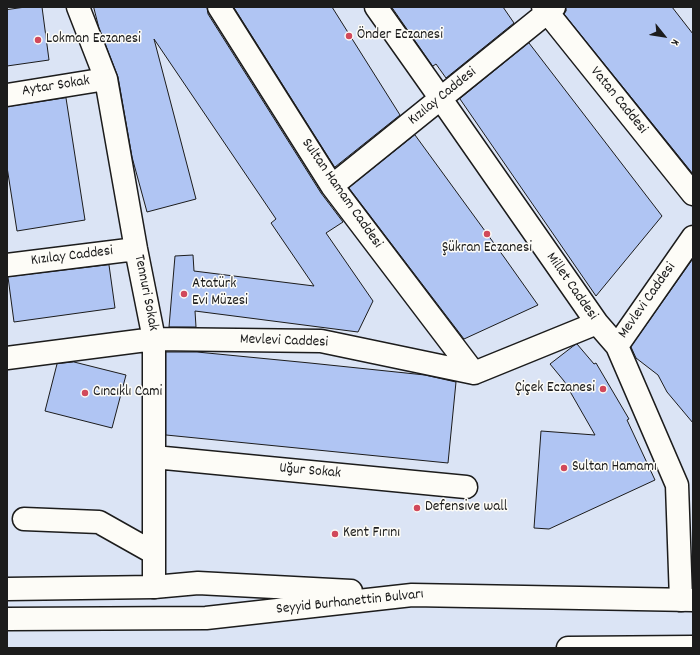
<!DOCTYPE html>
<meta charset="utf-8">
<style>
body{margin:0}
#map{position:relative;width:700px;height:655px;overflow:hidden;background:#eef1f6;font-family:Dekko,sans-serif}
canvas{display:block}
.frame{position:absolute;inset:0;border:8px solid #1c1c1c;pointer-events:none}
.north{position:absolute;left:644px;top:16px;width:40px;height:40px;-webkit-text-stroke:3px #fdfcf7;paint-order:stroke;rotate:120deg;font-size:11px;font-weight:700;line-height:16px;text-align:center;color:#1c1c1c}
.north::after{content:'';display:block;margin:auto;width:14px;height:18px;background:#1c1c1c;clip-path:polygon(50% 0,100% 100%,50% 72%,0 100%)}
</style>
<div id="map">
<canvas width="700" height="655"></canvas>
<div class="frame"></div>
<div class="north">K</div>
</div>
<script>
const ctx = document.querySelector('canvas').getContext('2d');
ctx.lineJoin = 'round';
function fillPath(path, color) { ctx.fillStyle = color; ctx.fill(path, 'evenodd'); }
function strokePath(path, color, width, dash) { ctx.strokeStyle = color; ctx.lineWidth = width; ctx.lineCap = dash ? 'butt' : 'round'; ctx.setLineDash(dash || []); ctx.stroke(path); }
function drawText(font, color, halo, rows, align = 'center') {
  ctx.font = font + ' Dekko,sans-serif'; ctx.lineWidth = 3; ctx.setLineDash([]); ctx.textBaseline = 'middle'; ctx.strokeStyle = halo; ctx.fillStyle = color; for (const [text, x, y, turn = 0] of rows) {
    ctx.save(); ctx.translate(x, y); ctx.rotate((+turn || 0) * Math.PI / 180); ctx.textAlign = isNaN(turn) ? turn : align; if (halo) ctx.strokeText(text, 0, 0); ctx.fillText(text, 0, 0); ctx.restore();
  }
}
fillPath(new Path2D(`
 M7,7H693V648H7Z`), '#dbe4f5');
const building = new Path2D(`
 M26,7H42L49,60L7,66V10Z
 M94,7H207L208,14L321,193L343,222L326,233L373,301L358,332L195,311L196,327H169L175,256L193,255L194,271L314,286L271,223L276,219L154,39L196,199L147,212L132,157L118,77L99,28Z
 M234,7H332L400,115L335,167Z
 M392,7H503L514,23L446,78L436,64L433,66Z
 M566,7H672L693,34V174L564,14L566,11Z
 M529,43L662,216L596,296L460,99Z
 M66,98L85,220L17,231L7,167V107Z
 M415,135L504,257L538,305L464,339L349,188Z
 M693,259V423L667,392L658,375L636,358L631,347Z
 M109,265L115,308L14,322L8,277Z
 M577,344L594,364L596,363L629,419L627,420L655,480L549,529L534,528L541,431L595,435L564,381L550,364L572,347Z
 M166,352H197L310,363L425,375L456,382L448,463L166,435Z
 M74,362L126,375L112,428L45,411L57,364Z`);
fillPath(building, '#b0c5f3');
strokePath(building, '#1c1c1c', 1);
const street = new Path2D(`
 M78,7L106,79L136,249L154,339V587
 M219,7L332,186L474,373
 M376,7L441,99L597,323L617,346L677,485L681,600
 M543,7L693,194
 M7,95L106,79
 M332,186L554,7
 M7,265L136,249
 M617,346L693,237
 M7,358L154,339L321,341L474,373L597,323
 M154,457L466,487
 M24,519L99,522L154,553`);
const primary = new Path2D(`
 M7,589L154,587L198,583L351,591
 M7,619L206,618L412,595L693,600
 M568,648L693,647`);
strokePath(street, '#1c1c1c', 25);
strokePath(primary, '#1c1c1c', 25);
strokePath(street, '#fdfcf7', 22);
strokePath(primary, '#fdfcf7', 22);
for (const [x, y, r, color] of [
 [349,36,4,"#d1495b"],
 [38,40,4,"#d1495b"],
 [487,234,4,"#d1495b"],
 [184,294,4,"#d1495b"],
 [603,389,4,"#d1495b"],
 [85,393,4,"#d1495b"],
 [564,468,4,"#d1495b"],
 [417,508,4,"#d1495b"],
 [335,534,4,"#d1495b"]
]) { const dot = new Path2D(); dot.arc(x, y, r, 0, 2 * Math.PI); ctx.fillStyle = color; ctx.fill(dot); strokePath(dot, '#fdfcf7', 1.5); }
drawText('15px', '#1c1c1c', '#fdfcf7', [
 ["Önder Eczanesi",357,36],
 ["Lokman Eczanesi",46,40],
 ["Şükran Eczanesi",487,249,"center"],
 ["Atatürk",192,285],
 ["Evi Müzesi",192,302],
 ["Çiçek Eczanesi",595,389,"right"],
 ["Cıncıklı Cami",93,393],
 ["Sultan Hamamı",572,468],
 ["Defensive wall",425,508],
 ["Kent Fırını",343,534]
], 'left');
drawText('15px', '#1c1c1c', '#fdfcf7', [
 ["Aytar Sokak",56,87,-9],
 ["Kızılay Caddesi",443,97,-39],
 ["Vatan Caddesi",618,101,51],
 ["Sultan Hamam Caddesi",341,194,55],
 ["Kızılay Caddesi",72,257,-7],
 ["Millet Caddesi",571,287,55],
 ["Tennuri Sokak",145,293,79],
 ["Mevlevi Caddesi",648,301,-55],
 ["Mevlevi Caddesi",284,342,2],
 ["Uğur Sokak",310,472,5],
 ["Seyyid Burhanettin Bulvarı",350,603,-6]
]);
</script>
